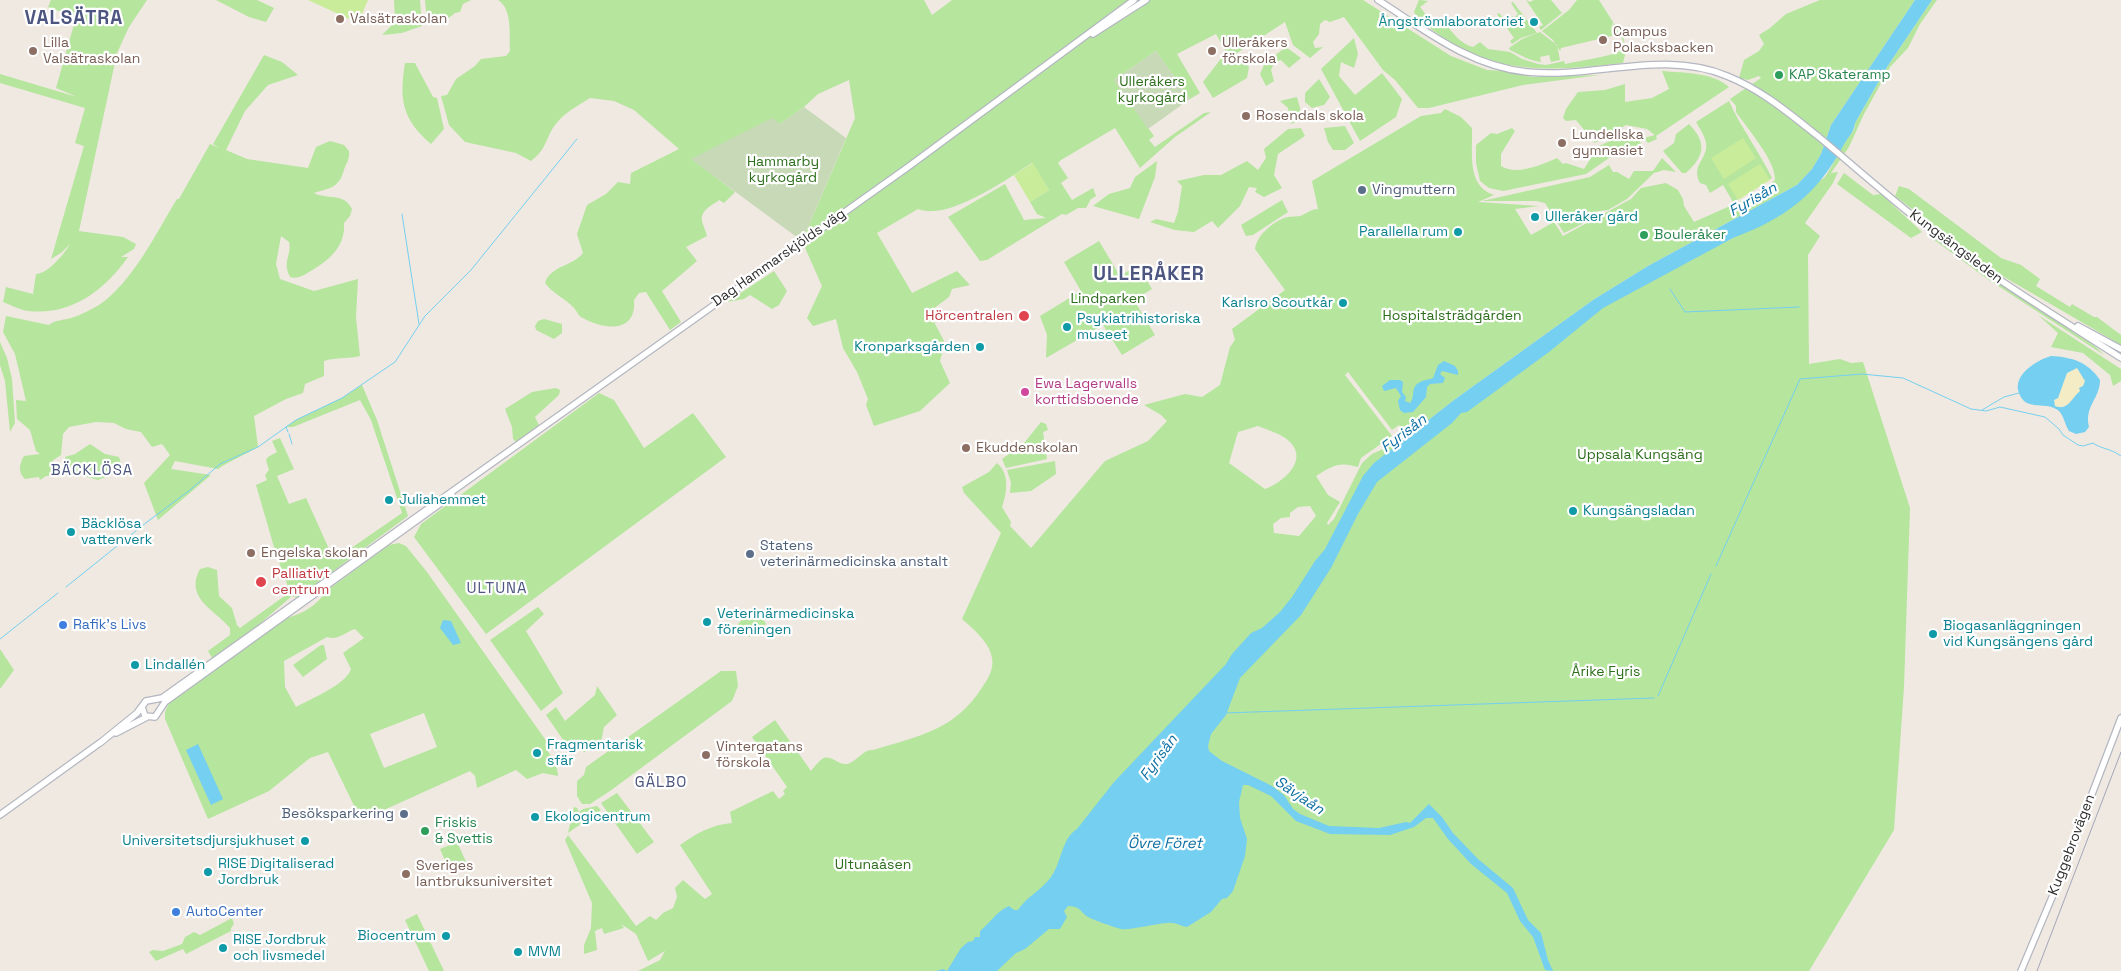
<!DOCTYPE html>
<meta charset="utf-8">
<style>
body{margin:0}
canvas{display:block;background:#efe9e1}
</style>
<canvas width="2121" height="971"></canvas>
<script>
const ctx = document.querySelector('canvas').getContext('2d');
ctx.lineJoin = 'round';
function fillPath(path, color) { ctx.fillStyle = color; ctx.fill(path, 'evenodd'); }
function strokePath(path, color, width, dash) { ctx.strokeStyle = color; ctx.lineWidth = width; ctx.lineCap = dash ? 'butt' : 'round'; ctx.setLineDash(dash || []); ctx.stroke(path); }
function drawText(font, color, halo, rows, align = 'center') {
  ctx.font = font + ' "Space Grotesk",sans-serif'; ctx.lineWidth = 4.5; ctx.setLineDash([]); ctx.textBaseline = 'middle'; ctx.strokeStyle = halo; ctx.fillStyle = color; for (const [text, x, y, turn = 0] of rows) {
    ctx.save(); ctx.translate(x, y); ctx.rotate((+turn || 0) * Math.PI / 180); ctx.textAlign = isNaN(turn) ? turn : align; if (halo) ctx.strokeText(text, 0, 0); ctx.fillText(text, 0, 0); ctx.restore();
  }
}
fillPath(new Path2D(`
 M51,0H147L129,27L117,53L79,231L123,237L136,244L134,249L121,257H128C105,290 71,316 28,311C20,310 11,305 3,302L6,287L33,294L36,274C48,274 64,254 70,244L61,253L51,259L84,146L75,143L85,108L0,83V74L77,97L56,88L76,17L48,7Z
 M216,0H257L274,8L266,22L249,17Z
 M394,0H420L422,26L402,33L382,35L395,22Z
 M425,0H471L463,4L460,12L455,13L441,24L432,19L433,24H427Z
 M498,0H924L932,15L952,0H1363L1451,56L1487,70L1505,71L1532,77L1600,75L1523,85L1429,108H1418L1395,80L1383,70L1344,17L1330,22L1325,20L1320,24L1319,34L1313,42L1315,48L1323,47L1310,58L1293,45L1285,22L1237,53L1249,67L1247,78L1213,98L1203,82L1226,52L1216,34L1177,54L1200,93L1190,99L1156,51L1114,80L1154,136L1149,140L1155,147L1204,113L1211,112L1175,137L1140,168L1115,128L1061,160L1058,163L1068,178L1061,183L1072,200L1093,188L1096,196L1091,199L1086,208H1078L1066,215L1062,214L987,260L980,261L948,217L1005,184L1024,220L1046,218L1037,214L1030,202L1049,190L1032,163C1007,179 949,221 918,209L877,233L912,293L957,271L970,285L952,289L949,297L929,312L945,343L940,361L950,383L920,411L874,426L866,405L868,399L857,372L843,348L836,319L813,326L807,318L822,286L802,241L855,118L849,80L818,94L804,107L780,124L692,159L735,192L724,203L719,200C713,205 700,210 702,221C703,226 706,231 707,236L686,247L697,261L662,291L681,322L670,330L646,292L639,293L634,300C637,334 603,330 581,317C578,315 577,311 574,308C565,298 553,294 545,283C551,265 572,267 583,253L577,234L587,205L606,194L618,182L630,184L631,173L679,149L634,110L614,101L590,98C577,106 564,113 555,125C545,139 547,149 531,161L516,153L465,142L449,125L441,96L447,95L456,79L475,66L481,59L506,56L510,51C509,36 513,9 498,0Z
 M1419,0L1428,1L1420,7L1430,20L1432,19L1436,24L1442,19C1451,31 1460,44 1473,47L1480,42L1488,49L1510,52L1522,59L1538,64L1546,65L1564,61L1565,64C1577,61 1617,56 1623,49L1626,51L1623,63C1569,69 1513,76 1462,49C1447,41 1432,30 1418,19L1414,12Z
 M1526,0L1530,2L1534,0H1551L1562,13L1541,30L1539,27L1543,25Z
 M1577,0H1599L1613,22L1610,31L1614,23L1623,36L1625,46L1620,34L1561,48L1560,51L1553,40L1542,31L1569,10Z
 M1820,0H1915L1831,125L1821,154L1812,169L1797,185L1648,266L1593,300L1454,400L1401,442L1590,310L1733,238L1824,178C1833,166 1838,153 1845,141C1850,134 1855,132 1855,123L1887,67L1932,0H1937L1920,24L1908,48L1890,67L1864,114L1849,147L1831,173L1838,172L1833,183L1805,223L1820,236L1808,255L1809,364L1840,359L1851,363L1863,362L1910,508L1904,687L1894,830L1809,971H638L660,960L665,951L648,961L636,934L621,924L624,928L604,934L602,928L595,931L597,950L584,954V945L591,928L592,903L565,840L568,835L636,926L650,916L656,920L663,913L673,908L677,897L675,888L683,880L705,899L712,894L680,845C697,833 711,825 732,823L730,812L773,791L779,799L785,794L783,791L787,787L752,737L775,720L811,771C814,767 818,762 822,759C830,754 837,764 845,764C856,764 862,749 873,750C919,736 956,730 983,686C990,676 995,666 991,654C987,640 972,628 962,619L1001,533L964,493L962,487L989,472L997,463C1010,474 1007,493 1002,507L1011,522L1010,526L1031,548L1105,461L1148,441L1167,421L1161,415L1144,405L1185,394L1202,397L1220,385L1230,347L1235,340L1232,329L1285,290L1255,249C1257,235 1272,223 1284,218C1289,216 1295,217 1300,216C1306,214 1311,209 1318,209L1312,181L1421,116L1441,113L1445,109L1461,117L1472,128C1473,152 1466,186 1494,195L1478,202L1539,206L1515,209L1531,235L1554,222L1563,236L1631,199L1641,188L1666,183L1678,190L1683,199L1684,206L1694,222L1757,194L1775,180C1776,161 1747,128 1736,112V106L1730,99L1761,78L1759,76L1748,80L1739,78L1744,60L1759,51L1764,44L1759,35L1770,28L1786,14ZM1348,372L1392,430L1399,425L1404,434L1392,445L1372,454L1362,463L1334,519L1328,525L1327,523L1340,502L1328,495L1316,476C1332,466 1339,461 1358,467L1361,458L1392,436L1345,375ZM1258,426C1267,430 1283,434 1290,442C1309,461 1282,483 1265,489L1229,463L1238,432ZM1310,506L1316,516L1299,536L1274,533L1273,524L1281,518L1290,517V513L1298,507Z
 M1513,2L1537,33L1521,38L1512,44L1510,41L1514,38L1497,14L1499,13L1506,21L1513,16L1514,18L1518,14L1511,3Z
 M1540,32L1557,45L1560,60L1551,62L1549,55L1540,57L1541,62H1544C1531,62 1521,55 1510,50L1509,48L1522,39Z
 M1354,38L1358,54L1354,68L1341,62L1339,76L1355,95L1382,73L1402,99L1396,117L1360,141L1321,69Z
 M1286,47L1301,58L1289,68L1281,60L1275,62L1271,70L1274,81L1266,86L1260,74L1265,63Z
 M264,55L282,62L298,75L268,85L245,111L226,150L247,159L308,168L316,147L330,141L344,145L349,151C350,160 346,163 344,170C339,188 330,188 314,193C327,200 344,192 352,209L350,216L344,223C346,247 327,262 309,272C303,276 297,279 290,277C282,261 292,255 289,242L281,236L276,264L280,279L314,291L358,279L356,317L360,356C348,359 336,357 324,361V376L305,384L303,393L286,399L254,416L258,447C245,455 231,460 218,469L175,461L171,469L211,475L158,520L144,483L170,455L162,444L152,447L141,432L126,429L114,423L96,422L69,427L63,434L61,455L52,461L55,463L52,476H46L40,480L39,477L25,479C18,473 19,464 24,456L40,454L36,451L30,430L17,419L16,400L26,401L15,354L3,332L6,316L49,325C55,320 64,320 71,318C81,315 90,310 99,305C133,282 156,233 177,199H179L210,144L219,148L213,144Z
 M405,63H415L433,97L437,98L444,129L431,144C402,119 399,100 405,63Z
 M1662,71C1684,73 1712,72 1729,87L1656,136L1657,139L1648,143L1644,138L1655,135L1647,129L1626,125L1595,143L1576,120L1566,121L1563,118L1566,109L1578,92L1605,90L1625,84V102L1652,98L1669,89Z
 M1319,79L1330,97L1324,105L1312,108L1305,102V93Z
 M1297,97L1300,108V120L1291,124L1288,108L1280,101Z
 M1729,101C1741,128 1759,151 1772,178L1733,202L1723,185L1710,193L1706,185L1700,183C1692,167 1703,163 1706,149C1708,140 1700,129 1696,122Z
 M1689,124C1707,143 1705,156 1686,173H1682L1663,151L1674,143L1676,134Z
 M1345,126L1354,143L1345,150H1333L1328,142L1324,128Z
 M1301,128L1305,136L1278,154L1274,175L1282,188L1264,197L1255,192L1257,188L1249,187L1240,206L1218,228L1212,221L1194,232L1175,230L1150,222L1156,219L1174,223L1178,212L1182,186L1177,181L1204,175H1221L1247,161L1258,170L1266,158L1264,149L1288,129Z
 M1512,128L1515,131L1501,154V166C1516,176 1541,165 1557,158L1563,164L1566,163L1584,169L1591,158L1592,148L1597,147L1623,135L1628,134L1639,139L1641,144L1619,151L1586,174L1503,191L1489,188L1480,181L1476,163V145L1491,133L1497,134Z
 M1662,158L1676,172L1664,170L1654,173L1627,199L1608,210L1593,212L1582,224L1564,233L1545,203L1536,201H1482L1590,177L1609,165L1613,172H1617L1629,179L1634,171H1653Z
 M1157,161L1155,177L1139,219L1093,206L1109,194L1130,188L1135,177Z
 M1844,173L1873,195L1881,194L1922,232L1911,238L1837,184Z
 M1899,186L1909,189L2001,258L2021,265L2040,279L2036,286L2070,307L2072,304L2094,317H2097L2121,335V345L1987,267L1895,196Z
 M1282,200L1288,212L1253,235L1246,236L1241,225Z
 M1929,236H1934L1977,268L2096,347L2104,355L1986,278Z
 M1099,241L1120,276L1138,265L1152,289L1134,300L1155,335L1122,355L1103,325L1046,358L1047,335L1040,316L1081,291L1064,262Z
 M774,271L787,291L779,305L772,309L750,295L744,299L727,302Z
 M2038,315L2121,369V381L2113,386L2110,375L2083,353L2051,347L2058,333Z
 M544,319L562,324V333L554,339L536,330L535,326L538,321Z
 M0,342L7,358L12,379L15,423L10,432L5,381L0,365Z
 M362,385L377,420L408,516L297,598L292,596L256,627L212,658L208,651L230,635V628C215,610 184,598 200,569L208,567L217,570L219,596L232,608L237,625L240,628L290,592L276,554L256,485L267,480L265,475L269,470L266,460L268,457L277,452L272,441L280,438L294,469L277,476L289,504L306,498L334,560L402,513L371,420L360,400L293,427H286L296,420L342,398Z
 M556,388L560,390L559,395L535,417L539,425L516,442L513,439L512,427L505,409L532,392Z
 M599,393L614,400L644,448L693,413L726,457L486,634L414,537L421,524Z
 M1041,422L1046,424L1048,430L1043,432L1047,459L1006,468L1002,459L1025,442Z
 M90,444L105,454L119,457L123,470L98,480L70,472L65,457L75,454Z
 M1055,461L1056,474L1031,491L1010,493L1011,483L1007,470Z
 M399,543L406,546L427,572L547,742L545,744C550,759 557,759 558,776L543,773L527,779L516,770L477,788L475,776L470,771L373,815H367L360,818L328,752L310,758L269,791L208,819L165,719V712L169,703L287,618C302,614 318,605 326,591L389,545ZM355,629L364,638L343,653L351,669C346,685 310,699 296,707L285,687L284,661L327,637C338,641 345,632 355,629ZM424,713L437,747L384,768L370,734Z
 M538,607L544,614L526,631L563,693L541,711L490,640Z
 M751,610L759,611L766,624L749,637L738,624Z
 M321,645H324L327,659L303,677L293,665Z
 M0,649L14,670L0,689Z
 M721,671H736L738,686L732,701L610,791L590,804H582L577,796V781L584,775L586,767Z
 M597,686L617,715L604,727L601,742L585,752L568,747L546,715L556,707L565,721L595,695Z
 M617,793L654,842L637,854L601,803Z
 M597,806L601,810L568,833L574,807L577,808L579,812L583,809Z
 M457,842L468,866L451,874L440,849Z
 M417,914L444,971H429L405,920Z
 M232,918L234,924L231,928V931L186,954L183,949L156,961L149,952L153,950L163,951L182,944L185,937L194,932L200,935Z`), '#b6e59e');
fillPath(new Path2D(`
 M2077,368L2085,381C2081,392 2068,411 2055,406L2054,400L2058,397L2067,373Z`), '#f3ecc5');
fillPath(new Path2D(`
 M1156,51L1190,99L1148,129L1114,80Z
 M804,107L846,138L802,241L691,159L772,118L780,124Z`), '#c8d9b8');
fillPath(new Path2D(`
 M308,0H368L358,23Z
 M1743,138L1756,158L1724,179L1711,158Z
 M1033,163L1049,190L1030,202L1014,175Z
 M1760,164L1770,180L1738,200L1728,184Z`), '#c9ec9a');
fillPath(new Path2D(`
 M1915,0H1932L1887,67L1855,123C1854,133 1847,138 1843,146C1817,195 1784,219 1733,238L1603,308L1549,352L1467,412L1461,413L1452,423L1377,482L1358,514L1331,568L1301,615L1240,678L1226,715L1211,734L1208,746L1209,751L1222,761L1272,786L1284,795L1293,809L1300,814L1329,826L1379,828L1406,822L1410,823L1429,804L1442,817L1453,833L1478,859L1513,888L1528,920L1541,933L1548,960L1553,971L1545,970L1533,937L1520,921L1507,893L1471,864L1448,839L1433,818H1426L1414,827L1390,835L1330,834L1296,821L1271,796L1248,785H1243L1239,802L1240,818L1247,839L1245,856L1233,891L1227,898L1222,899L1211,912L1187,927C1181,926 1174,922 1168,923C1158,923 1127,931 1121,929C1114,927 1093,920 1088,917C1079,911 1082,907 1068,906L1064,911L1067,917L1060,929H1049L1025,949L1016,953L997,971H936L943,969L947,971L961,948L968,942L973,941L975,937H980V931C990,923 998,910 1009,906L1014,910H1018C1026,897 1042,890 1051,877C1062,862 1061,839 1077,829L1114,782L1226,664L1232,654L1251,633L1262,628L1280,612L1292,597L1315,561L1325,549L1363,476L1374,463L1454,400L1593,300L1648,266L1797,185L1812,169L1821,154L1831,125Z
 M2051,356C2072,357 2088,362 2100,380C2100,399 2084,406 2089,427L2085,432L2076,434L2069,431C2065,425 2064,416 2059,411C2047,400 2026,413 2019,393C2012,375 2037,360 2051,356ZM2077,368L2085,381L2083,386L2079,388L2080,391C2071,399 2068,411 2055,406L2054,400L2058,398L2067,373Z
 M1444,361L1455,366L1458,371V375L1442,371L1440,374L1445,378L1443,383L1430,384L1427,387L1426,397L1413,412L1404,413L1400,410L1398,401L1401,396L1396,388L1384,391L1382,386L1390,380H1400L1403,382L1402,392L1406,397L1405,401L1410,403C1415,397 1411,389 1417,384C1422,380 1428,380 1433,378L1438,365Z
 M443,620L451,621L461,643L453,645L440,628Z
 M198,744L223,799L211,805L186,750Z`), '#75cff0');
strokePath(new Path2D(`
 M402,214L419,324
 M1670,289L1685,312L1799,307
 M1982,410L2004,397L2019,393
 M286,427L288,432
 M289,434L292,444
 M1716,566L1800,379L1862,374L1903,378L1971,409L1986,411L2000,407L2045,417L2059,429L2063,435L2078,445L2083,446L2093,443C2101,449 2110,448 2121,456
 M66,587L147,522L190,490L220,464L258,447L296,420L342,398L395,362L425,316L471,270L577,139
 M0,639L58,593
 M1658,696L1711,574
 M1225,713L1654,698`), '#75cff0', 1);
const secondary = new Path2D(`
 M1378,0C1425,30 1469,66 1527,72C1594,79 1662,49 1727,76C1762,90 1790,114 1819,137C1856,168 1891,199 1928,228C1989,276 2056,316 2121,358
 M1093,34L1146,0
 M2078,326L2121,349
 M142,707L145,716L155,717L165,702L452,495
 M116,733L147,717
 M100,743L137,713L146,701L162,698L908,167L1134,0
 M0,815L101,742
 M2021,971L2058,883L2121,718`);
strokePath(secondary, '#b4b7c1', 8);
strokePath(secondary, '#fff', 5.5);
strokePath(new Path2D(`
 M2037,971L2121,752`), '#a3a6b8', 1);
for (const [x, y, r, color] of [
 [340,19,5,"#8d6e63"],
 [1534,22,5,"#0f9aa8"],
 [1603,40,5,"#8d6e63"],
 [33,51,5,"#8d6e63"],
 [1212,51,5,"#8d6e63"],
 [1779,75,5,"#2e9e5b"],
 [1246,116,5,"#8d6e63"],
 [1562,143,5,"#8d6e63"],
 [1362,190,5,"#5c6f8a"],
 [1535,217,5,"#0f9aa8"],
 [1458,232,5,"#0f9aa8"],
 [1644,235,5,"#2e9e5b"],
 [1343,303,5,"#0f9aa8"],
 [1024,316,6,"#e0444e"],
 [1067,327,5,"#0f9aa8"],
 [980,347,5,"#0f9aa8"],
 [1025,392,5,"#d1479c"],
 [966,448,5,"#8d6e63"],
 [389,500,5,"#0f9aa8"],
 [1573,511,5,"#0f9aa8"],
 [71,532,5,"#0f9aa8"],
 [251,553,5,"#8d6e63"],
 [750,554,5,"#5c6f8a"],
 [261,582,6,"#e0444e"],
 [707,622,5,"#0f9aa8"],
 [63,625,5,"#3f7fe0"],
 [1933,634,5,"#0f9aa8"],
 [135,665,5,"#0f9aa8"],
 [537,753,5,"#0f9aa8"],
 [706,755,5,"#8d6e63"],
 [404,814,5,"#5c6f8a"],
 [535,817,5,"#0f9aa8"],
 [425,831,5,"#2e9e5b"],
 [305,841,5,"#0f9aa8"],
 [208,872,5,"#0f9aa8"],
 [406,874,5,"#8d6e63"],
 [176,912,5,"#3f7fe0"],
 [446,936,5,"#0f9aa8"],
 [223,948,5,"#0f9aa8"],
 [518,952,5,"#0f9aa8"]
]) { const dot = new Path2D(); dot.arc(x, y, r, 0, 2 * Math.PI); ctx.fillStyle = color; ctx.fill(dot); strokePath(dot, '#fff', 2); }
drawText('14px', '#785e54', '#fff', [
 ["Valsätraskolan",350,19],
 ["Campus",1613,32],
 ["Polacksbacken",1613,48],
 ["Lilla",43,43],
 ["Valsätraskolan",43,59],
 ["Ulleråkers",1222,43],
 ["förskola",1222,59],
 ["Rosendals skola",1256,116],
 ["Lundellska",1572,135],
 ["gymnasiet",1572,151],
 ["Ekuddenskolan",976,448],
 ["Engelska skolan",261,553],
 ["Vintergatans",716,747],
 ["förskola",716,763],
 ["Sveriges",416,866],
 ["lantbruksuniversitet",416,882]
], 'left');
drawText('14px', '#0d838f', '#fff', [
 ["Ångströmlaboratoriet",1524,22,"right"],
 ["Ulleråker gård",1545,217],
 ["Parallella rum",1448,232,"right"],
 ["Karlsro Scoutkår",1333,303,"right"],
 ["Psykiatrihistoriska",1077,319],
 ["museet",1077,335],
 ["Kronparksgården",970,347,"right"],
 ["Juliahemmet",399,500],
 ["Kungsängsladan",1583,511],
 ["Bäcklösa",81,524],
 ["vattenverk",81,540],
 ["Veterinärmedicinska",717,614],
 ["föreningen",717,630],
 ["Biogasanläggningen",1943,626],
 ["vid Kungsängens gård",1943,642],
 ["Lindallén",145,665],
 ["Fragmentarisk",547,745],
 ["sfär",547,761],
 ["Ekologicentrum",545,817],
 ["Universitetsdjursjukhuset",295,841,"right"],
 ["RISE Digitaliserad",218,864],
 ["Jordbruk",218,880],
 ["Biocentrum",436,936,"right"],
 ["RISE Jordbruk",233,940],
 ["och livsmedel",233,956],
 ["MVM",528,952]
], 'left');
drawText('14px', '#27864d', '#fff', [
 ["KAP Skateramp",1789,75],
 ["Bouleråker",1654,235],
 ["Friskis",435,823],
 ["& Svettis",435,839]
], 'left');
drawText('14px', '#2c6e1b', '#fff', [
 ["Ulleråkers",1152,82],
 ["kyrkogård",1152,98],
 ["Hammarby",783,162],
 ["kyrkogård",783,178],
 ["Lindparken",1108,299],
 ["Hospitalsträdgården",1452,316],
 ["Uppsala Kungsäng",1640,455],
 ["Årike Fyris",1606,672],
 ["Ultunaåsen",873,865]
]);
drawText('14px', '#4e5e75', '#fff', [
 ["Vingmuttern",1372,190],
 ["Statens",760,546],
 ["veterinärmedicinska anstalt",760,562],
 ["Besöksparkering",394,814,"right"]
], 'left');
drawText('14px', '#2e2e2e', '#fff', [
 ["Kungsängsleden",1956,247,37],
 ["Dag Hammarskjölds väg",779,258,-35],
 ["Kuggebrovägen",2072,845,-69]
]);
drawText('14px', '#be3a42', '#fff', [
 ["Hörcentralen",1013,316],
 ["Palliativt",272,574,"left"],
 ["centrum",272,590,"left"]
], 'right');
drawText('14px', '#b23c85', '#fff', [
 ["Ewa Lagerwalls",1035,384],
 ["korttidsboende",1035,400]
], 'left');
drawText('14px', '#366cbe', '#fff', [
 ["Rafik's Livs",73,625],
 ["AutoCenter",186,912]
], 'left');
drawText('italic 15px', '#0d6fa3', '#fff', [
 ["Fyrisån",1753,200,-30],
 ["Fyrisån",1404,434,-37],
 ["Fyrisån",1159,758,-54],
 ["Sävjaån",1299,796,34],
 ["Övre Föret",1165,844]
]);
ctx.letterSpacing = '1px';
drawText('15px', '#4d5680', '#fff', [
 ["BÄCKLÖSA",92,471],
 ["ULTUNA",497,589],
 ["GÄLBO",661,783]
]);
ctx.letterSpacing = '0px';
ctx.letterSpacing = '1px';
drawText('bold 19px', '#4d5680', '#fff', [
 ["VALSÄTRA",74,19],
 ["ULLERÅKER",1149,275]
]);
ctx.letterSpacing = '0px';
</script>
